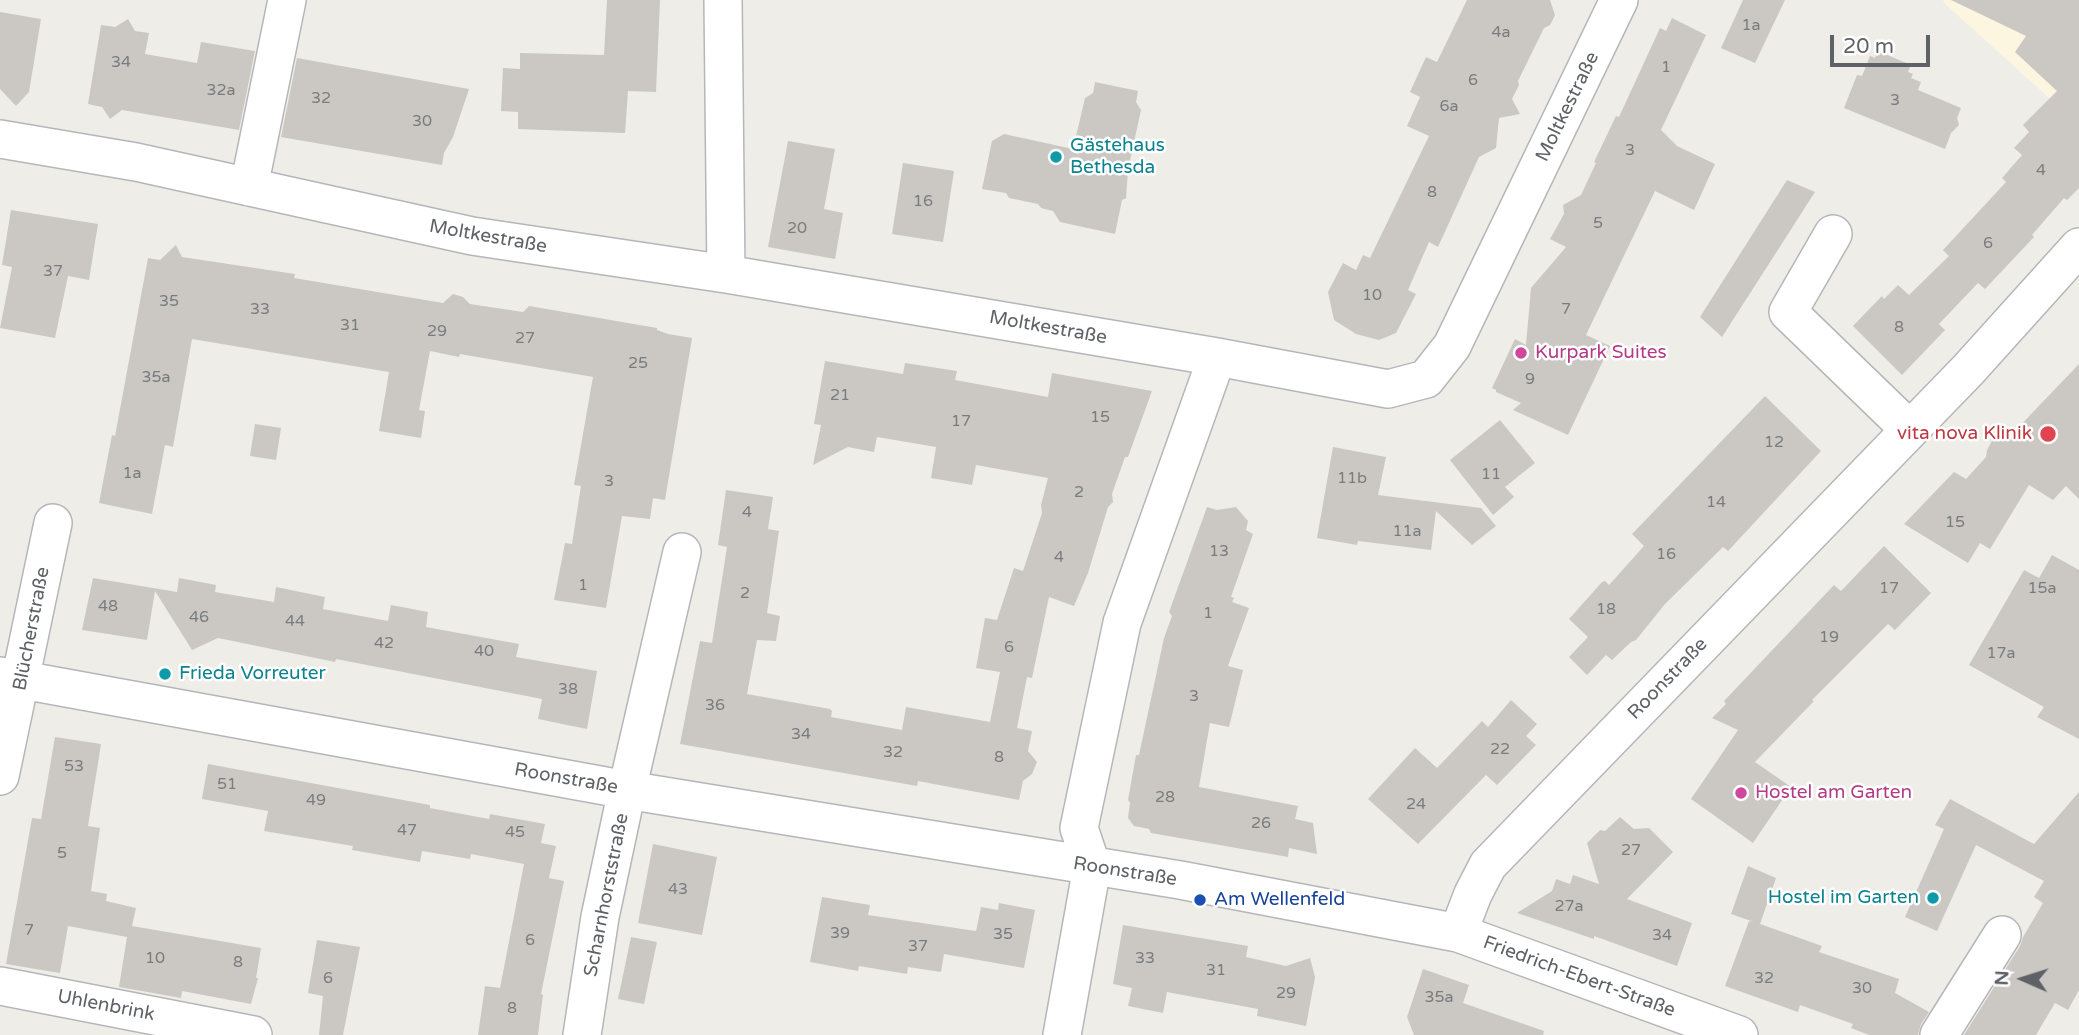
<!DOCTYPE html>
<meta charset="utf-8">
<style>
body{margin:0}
#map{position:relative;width:2079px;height:1035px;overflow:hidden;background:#efede7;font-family:"Varela Round",sans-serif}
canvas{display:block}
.north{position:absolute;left:1988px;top:944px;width:70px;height:70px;-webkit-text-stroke:5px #fff;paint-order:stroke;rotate:273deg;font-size:19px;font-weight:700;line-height:28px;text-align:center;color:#5e6266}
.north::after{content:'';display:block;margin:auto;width:24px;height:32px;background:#5e6266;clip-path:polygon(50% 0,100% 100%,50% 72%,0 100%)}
.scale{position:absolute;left:1830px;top:35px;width:100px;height:32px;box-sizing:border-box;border:4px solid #5e6266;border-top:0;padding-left:9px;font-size:21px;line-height:24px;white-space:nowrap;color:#5e6266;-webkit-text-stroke:5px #fff;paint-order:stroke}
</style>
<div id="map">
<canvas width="2079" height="1035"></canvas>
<div class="north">N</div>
<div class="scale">20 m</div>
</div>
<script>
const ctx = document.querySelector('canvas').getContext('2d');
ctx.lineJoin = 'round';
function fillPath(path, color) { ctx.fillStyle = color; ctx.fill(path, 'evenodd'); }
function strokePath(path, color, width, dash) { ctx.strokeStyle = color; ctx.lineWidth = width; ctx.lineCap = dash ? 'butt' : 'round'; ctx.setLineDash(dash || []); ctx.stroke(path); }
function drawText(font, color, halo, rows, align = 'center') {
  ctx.font = font + ' "Varela Round",sans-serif'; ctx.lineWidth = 5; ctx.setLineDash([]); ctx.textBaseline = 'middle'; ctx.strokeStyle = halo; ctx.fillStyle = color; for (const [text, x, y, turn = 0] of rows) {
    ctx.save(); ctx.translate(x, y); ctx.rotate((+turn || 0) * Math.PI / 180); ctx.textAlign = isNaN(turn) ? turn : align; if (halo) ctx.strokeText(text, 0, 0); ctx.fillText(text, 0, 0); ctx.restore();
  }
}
fillPath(new Path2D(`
 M1944,0H2079V125L1943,2Z`), '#fcf5df');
fillPath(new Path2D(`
 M607,0H660L656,92L628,91L625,133L518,129V112L501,111L503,68L520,69V53L604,55Z
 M1467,0H1550L1555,15L1550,25L1544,28L1518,81L1519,85L1512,99L1520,114L1499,118L1496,148L1479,157L1438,247L1429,242L1408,290L1416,294L1396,333L1379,340L1356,334L1334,320L1328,292L1343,263L1356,270L1363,255L1370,258L1429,136L1407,126L1420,97L1410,92L1426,57L1437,62Z
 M1743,0H1785L1755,63L1721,48Z
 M1951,0H2079V188L2067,200L2064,198L2032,235L2034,237L1985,289L1978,283L1939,324L1945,330L1902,375L1853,326L1882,296L1884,299L1898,285L1909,295L1949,256L1943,250L2006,182L2002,178L2022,155L2014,148L2029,132L2023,125L2057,91L2015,52L2026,36Z
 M0,12L41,19L29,92L16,106L0,89Z
 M1672,18L1706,35L1661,130L1677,146L1715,164L1694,210L1655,191L1586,335L1610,346L1568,435L1513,410L1521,403L1496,392V390L1492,388L1515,339L1526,345L1531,288L1566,247L1550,239L1564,214L1563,205L1581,195L1596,163L1594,162L1616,116L1619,117L1660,28L1666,31Z
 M128,19L135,31L149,33L145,54L197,63L201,42L255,51L239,130L122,110L110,119L102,107L88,104L101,25L115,27Z
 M1878,51L1911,65L1908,72L1913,74L1911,78L1921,82L1918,90L1961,108L1957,118L1959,125L1951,133L1945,149L1844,108L1857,75L1862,76L1870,56L1875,58Z
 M297,58L469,89L453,137L444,153L442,165L281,137Z
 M1095,82L1138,91L1136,102L1141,110L1128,170L1126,198L1122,200L1115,234L1060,222L1053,211L1041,208L1038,204L1009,198L1006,193L982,189L992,141L1004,134L1073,149L1085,98L1093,93Z
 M788,141L835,149L824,209L843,213L835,259L768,247Z
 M903,163L954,171L943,242L892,234Z
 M1787,180L1815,192L1722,337L1700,317Z
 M11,210L98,224L89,280L68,276L55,338L0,328L12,267L2,265Z
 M176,245L182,257L295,274L294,278L443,303L453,294L463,297L470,304L523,312L529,306L657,328V330L668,334L692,338L665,500L653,498L650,519L622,516L606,608L554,600L565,543L572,544L581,486L574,485L593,377L460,354L459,357L430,351L419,410L425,411L421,438L379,431L389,372L192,339L173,447L165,445L152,514L99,503L112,435L115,436L148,258L160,260Z
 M825,361L903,374L905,363L957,371L955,380L1048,397L1052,373L1152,391L1128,457H1125L1112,494L1113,502L1108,507L1088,573L1074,606L1049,597L1032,678L1027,677L1017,728L1032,731L1028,751L1037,762L1032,774L1023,781L1019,800L918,781L917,786L680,744L700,641L712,643L727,547L718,545L726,490L773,497L768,529L779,531L767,613L780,616L776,641L757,640L747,694L830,709L832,711L831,717L902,730L906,707L990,722L1000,672L976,668L985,618L997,620L1014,568L1023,571L1042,513L1041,505L1048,478L976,465L972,485L931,478L936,447L877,437L874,452L848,447L813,465L821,425L814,424Z
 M2079,364V499L2066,486L2053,500L2029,485L1990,549L1980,543L1968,563L1904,524L1954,472L1966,479L1986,457L1987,450L1992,441L2009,429L2013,433Z
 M1765,396L1821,451L1728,551L1723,547L1665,604L1636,640L1631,642L1612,660L1606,655L1587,675L1569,657L1588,637L1569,619L1602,582L1605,581L1609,585L1644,546L1632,534Z
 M1500,420L1535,463L1505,487L1514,497L1493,515L1450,460Z
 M255,424L281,428L276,460L250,456Z
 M1333,447L1386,457L1378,495L1481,508L1496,526L1472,545L1436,511L1431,550L1358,541L1357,545L1317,538Z
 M1207,507L1217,510L1236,507L1248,521L1246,530L1253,534L1231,597L1234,598L1232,602L1249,608L1228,666L1243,670L1229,727L1210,723L1199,787L1298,806L1295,819L1313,823L1317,854L1289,848L1288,857L1151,833L1149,829L1134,826L1128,818L1130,803L1128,800L1136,755H1139L1164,638L1172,616L1169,612Z
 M1884,546L1931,593L1895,630L1888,624L1812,700L1814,701L1755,762L1791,787L1753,843L1691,799L1738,730L1712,718L1726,704L1724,701L1834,585L1841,591Z
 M2052,555L2079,570V739L2037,717L2044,707L1969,665L2024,570L2039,578Z
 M93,578L177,592L179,578L216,585L215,592L274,602L276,587L325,597L323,609L388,621L391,605L428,612L426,627L519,644L516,657L597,671L587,729L538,719L542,699L336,659L335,662L218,638L192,650L155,591L147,640L82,630Z
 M1511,700L1537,724L1526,736L1536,745L1497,785L1486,775L1418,844L1368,799L1415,748L1437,768L1482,721L1488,727Z
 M55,737L101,744L88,826L100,828L91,891L107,894L106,901L136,908L132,926L261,948L256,978H258L251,1004L182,991L181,998L119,987L127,937L68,926L60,973L6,964L32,818L41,819Z
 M208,764L430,805V808L489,819L490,814L545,824L541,843L556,846L549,878L564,881L541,994L543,995L538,1035H478L485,986L500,988L524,864L471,854L470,859L422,851L420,862L352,850L353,846L264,831L268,811L202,799Z
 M2079,792V990L2068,1010L2055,1003L2036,1035H1964L2020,946L2023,937L2043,903L2034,897L2044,881L1976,845L1937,931L1905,917L1944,829L1935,825L1950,799L2034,844Z
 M1620,817L1634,829L1649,828L1673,852L1627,899L1692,923L1677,966L1594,936V939L1517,913L1552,891L1556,879L1570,884L1573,875L1599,884L1587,843L1600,830L1605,831Z
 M653,844L717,857L702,935L638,923Z
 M1748,866L1776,878L1760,924L1822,946L1819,952L1899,979L1895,993L1929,1012L1921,1024L1918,1035H1869L1851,1028L1853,1024L1800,1005L1798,1012L1725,986L1749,921L1754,922L1731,914Z
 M822,897L870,905L868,915L976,931L981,907L998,910L999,903L1035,910L1024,968L944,954L941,972L908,967L907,974L859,966L858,971L810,962Z
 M1123,925L1248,946L1246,957L1286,966L1310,958L1315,977L1306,1026L1257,1016L1258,1009L1167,992L1163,1013L1128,1006L1132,988L1113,984Z
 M631,937L657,942L644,1004L618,999Z
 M317,940L360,947L343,1035H319L323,996L308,993Z
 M1423,969L1469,985L1463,1003L1544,1031L1543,1035H1414L1407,1017Z`), '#cbc8c4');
const minor = new Path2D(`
 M723,0L726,274
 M0,139L136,162L472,236L726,274L1217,357L1388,389L1426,379L1452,346L1619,0
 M249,187L287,0
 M1833,234L1788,312L1910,430
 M0,676L627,790L1180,880L1458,933L1739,1035
 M0,776L53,523
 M1458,933L1473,894L1488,865L1968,370L2079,247
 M0,986L253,1035
 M582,1035L600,917L627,790L682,552
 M1062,1035L1092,867L1079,828L1122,623L1217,357
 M1939,1035L2002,935`);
strokePath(minor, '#b4b7ba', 40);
strokePath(minor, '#fff', 37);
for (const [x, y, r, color] of [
 [1056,157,7,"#0f9aa8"],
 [1521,353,7,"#d1479c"],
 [2048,434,9,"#e0444e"],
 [165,674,7,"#0f9aa8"],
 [1741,793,7,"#d1479c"],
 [1933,898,7,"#0f9aa8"],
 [1200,900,7,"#1a4fb4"]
]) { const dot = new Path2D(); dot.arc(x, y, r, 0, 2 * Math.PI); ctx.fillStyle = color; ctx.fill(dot); strokePath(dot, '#fff', 2.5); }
drawText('16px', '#797c7e', null, [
 ["1a",1751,26],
 ["4a",1501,33],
 ["34",121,63],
 ["1",1666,68],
 ["6",1473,81],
 ["32a",221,91],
 ["32",321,99],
 ["3",1895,101],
 ["6a",1449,107],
 ["30",422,122],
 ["3",1630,151],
 ["4",2041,171],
 ["8",1432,193],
 ["16",923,202],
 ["5",1598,224],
 ["20",797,229],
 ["6",1988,244],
 ["37",53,272],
 ["10",1372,296],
 ["35",169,302],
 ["33",260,310],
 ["7",1566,310],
 ["31",350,326],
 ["8",1899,328],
 ["29",437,332],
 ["27",525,339],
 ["25",638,364],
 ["35a",156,378],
 ["9",1530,380],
 ["21",840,396],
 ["15",1100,418],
 ["17",961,422],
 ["12",1774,443],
 ["1a",132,474],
 ["11",1491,475],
 ["11b",1352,479],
 ["3",609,482],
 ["2",1079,493],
 ["14",1716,503],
 ["4",747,513],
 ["15",1955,523],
 ["11a",1407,532],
 ["13",1219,552],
 ["16",1666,555],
 ["4",1059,558],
 ["1",583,586],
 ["17",1889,589],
 ["15a",2042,589],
 ["2",745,594],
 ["48",108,607],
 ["18",1606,610],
 ["1",1208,614],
 ["46",199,618],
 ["44",295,622],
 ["19",1829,638],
 ["42",384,644],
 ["6",1009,648],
 ["40",484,652],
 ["17a",2001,654],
 ["38",568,690],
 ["3",1194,697],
 ["36",715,706],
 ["34",801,735],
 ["22",1500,750],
 ["32",893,753],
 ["8",999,758],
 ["53",74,767],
 ["51",227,785],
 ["28",1165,798],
 ["49",316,801],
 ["24",1416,805],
 ["26",1261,824],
 ["47",407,831],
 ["45",515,833],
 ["27",1631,851],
 ["5",62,854],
 ["43",678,890],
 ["27a",1569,907],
 ["7",29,931],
 ["39",840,934],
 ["35",1003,935],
 ["34",1662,936],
 ["6",530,941],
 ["37",918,947],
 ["10",155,959],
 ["33",1145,959],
 ["8",238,963],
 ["31",1216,971],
 ["6",328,979],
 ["32",1764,979],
 ["30",1862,989],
 ["29",1286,994],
 ["35a",1439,998],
 ["8",512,1009]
]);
drawText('19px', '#5e6266', '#fff', [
 ["Moltkestraße",1568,107,-64],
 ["Moltkestraße",488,237,10],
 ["Moltkestraße",1048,328,10],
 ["Blücherstraße",32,629,-79],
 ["Roonstraße",1668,679,-46],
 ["Roonstraße",566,779,10],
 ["Roonstraße",1125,872,9],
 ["Scharnhorststraße",607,895,-79],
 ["Friedrich-Ebert-Straße",1579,977,20],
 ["Uhlenbrink",106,1006,11]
]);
drawText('19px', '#0d838f', '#fff', [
 ["Gästehaus",1070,146],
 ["Bethesda",1070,168],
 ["Frieda Vorreuter",179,674],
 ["Hostel im Garten",1919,898,"right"]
], 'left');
drawText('19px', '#b23c85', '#fff', [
 ["Kurpark Suites",1535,353],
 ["Hostel am Garten",1755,793]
], 'left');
drawText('19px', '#be3a42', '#fff', [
 ["vita nova Klinik",2032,434]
], 'right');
drawText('19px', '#164399', '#fff', [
 ["Am Wellenfeld",1214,900]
], 'left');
</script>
